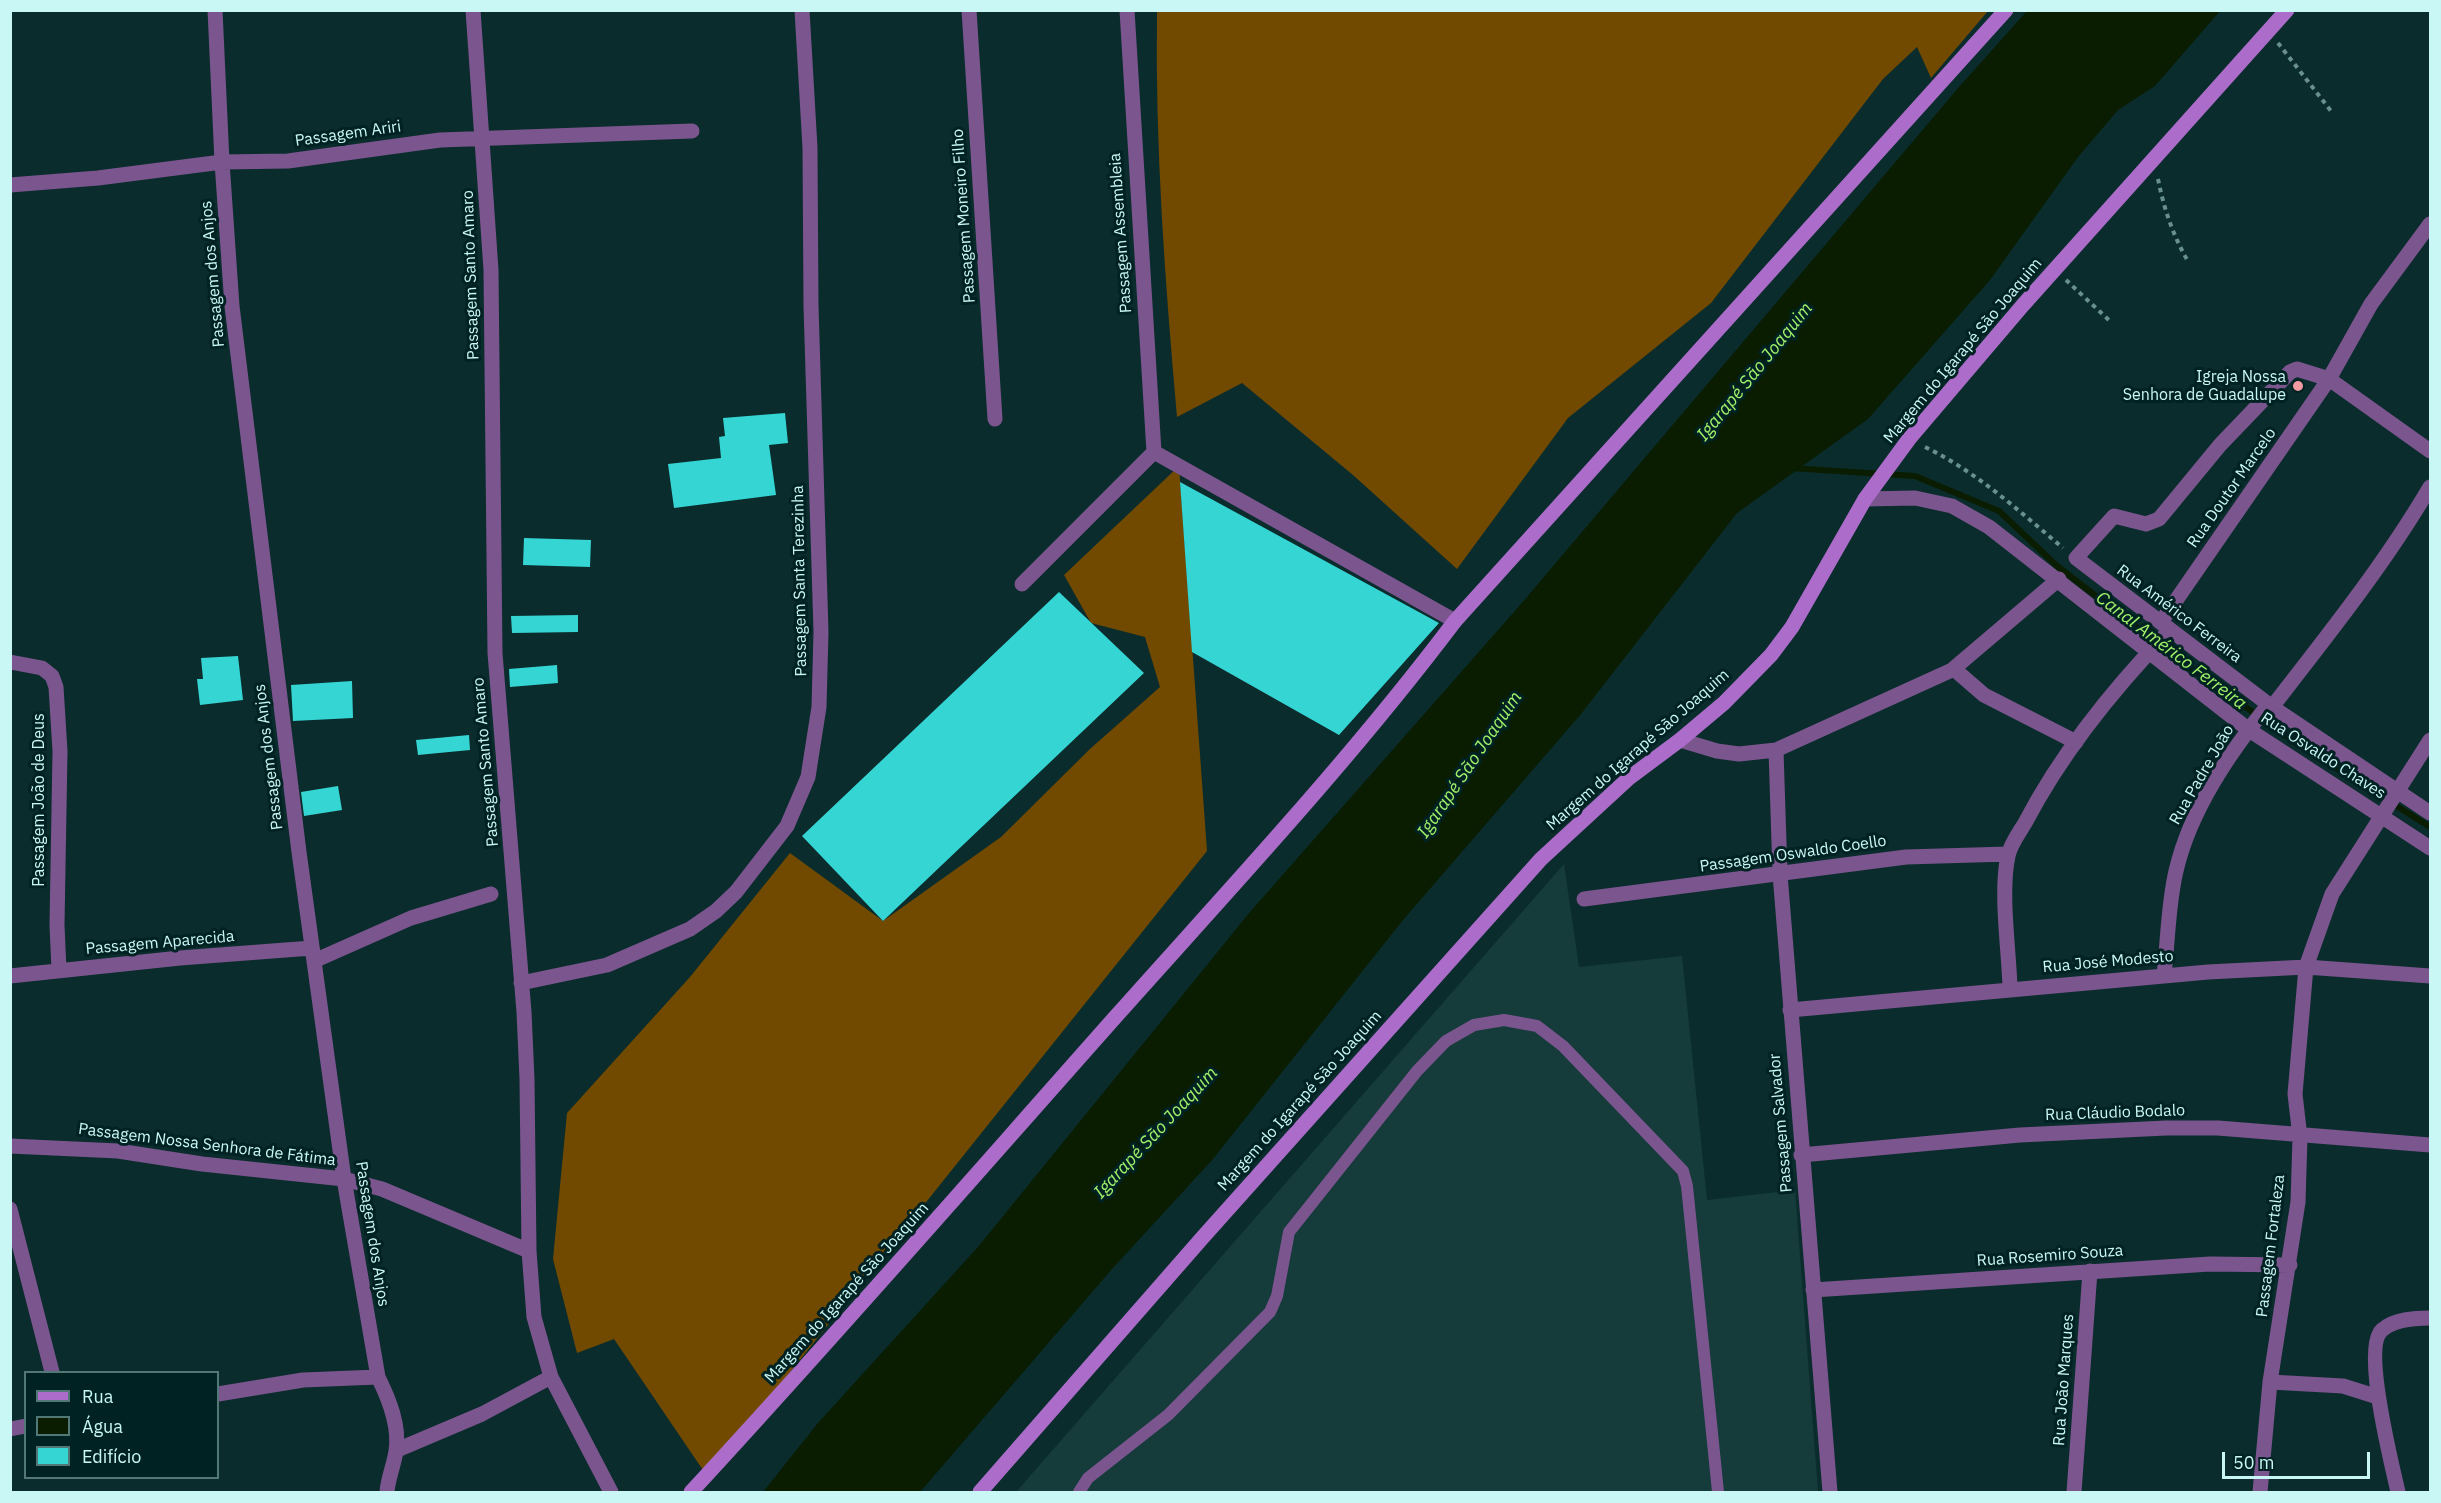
<!DOCTYPE html>
<meta charset="utf-8">
<style>
body{margin:0}
#map{position:relative;width:2441px;height:1503px;overflow:hidden;background:#0b2c2c;font-family:"IBM Plex Sans",sans-serif}
canvas{display:block}
.frame{position:absolute;inset:0;border:12px solid #c9f7f6;pointer-events:none}
.legend{position:absolute;left:24px;top:1371px;width:195px;height:108px;box-sizing:border-box;background:#012222;border:2px solid #517777;margin:0;padding:8px 10px;list-style:none;font-size:18px;color:#c9f7f6}
.legend li{display:flex;align-items:center;gap:12px;height:30px}
.legend b{width:30px;border:2px solid #517777}
.scale{position:absolute;left:2222px;top:1452px;width:148px;height:27px;box-sizing:border-box;border:3px solid #c9f7f6;border-top:0;padding-left:8px;font-size:18px;line-height:21px;white-space:nowrap;color:#c9f7f6;-webkit-text-stroke:4px #012222;paint-order:stroke}
</style>
<div id="map">
<canvas width="2441" height="1503"></canvas>
<div class="frame"></div>
<ul class="legend">
<li><b style="height:8px;background:#ab6dc9"></b>Rua</li>
<li><b style="height:16px;background:#0a1d00"></b>Água</li>
<li><b style="height:16px;background:#35d5d4"></b>Edifício</li>
</ul>
<div class="scale">50 m</div>
</div>
<script>
const ctx = document.querySelector('canvas').getContext('2d');
ctx.lineJoin = 'round';
function fillPath(path, color) { ctx.fillStyle = color; ctx.fill(path, 'evenodd'); }
function strokePath(path, color, width, dash) { ctx.strokeStyle = color; ctx.lineWidth = width; ctx.lineCap = dash ? 'butt' : 'round'; ctx.setLineDash(dash || []); ctx.stroke(path); }
function drawText(font, color, halo, rows, align = 'center') {
  ctx.font = font + ' "IBM Plex Sans",sans-serif'; ctx.lineWidth = 6; ctx.setLineDash([]); ctx.textBaseline = 'middle'; ctx.strokeStyle = halo; ctx.fillStyle = color; for (const [text, x, y, turn = 0] of rows) {
    ctx.save(); ctx.translate(x, y); ctx.rotate((+turn || 0) * Math.PI / 180); ctx.textAlign = isNaN(turn) ? turn : align; if (halo) ctx.strokeText(text, 0, 0); ctx.fillText(text, 0, 0); ctx.restore();
  }
}
fillPath(new Path2D(`
 M1564,864L1579,967L1682,956L1707,1200L1795,1190L1818,1492H1016Z`), '#153b3b');
fillPath(new Path2D(`
 M1157,11V10L1988,11L1931,78L1917,47L1883,79L1711,303L1568,418L1457,569L1353,475L1242,383L1177,417C1165,281 1155,147 1157,11Z
 M1179,466L1207,851L707,1476L614,1339L577,1353L553,1259L567,1113L690,977L790,853L883,921L1001,837L1090,749L1160,687L1145,637L1091,623L1064,575Z`), '#714a00');
fillPath(new Path2D(`
 M2027,11H2220L2155,86L2118,110L2078,157L1990,280L1868,419L1737,513L1581,714L1403,920L1213,1159L1112,1269L920,1492H763L818,1423L978,1247L1250,912L1521,604L1959,87Z`), '#0a1d00');
strokePath(new Path2D(`
 M1790,468L1915,476L1999,511L2057,566L2178,659L2299,745L2430,827`), '#0a1d00', 6);
fillPath(new Path2D(`
 M785,413L788,443L769,445L776,495L674,508L668,464L721,458L719,437L725,436L723,418Z
 M1180,482L1439,623L1339,735L1192,652Z
 M524,538L591,540L590,567L523,565Z
 M1059,592L1144,673L883,921L802,836Z
 M578,615V632L512,633L511,616Z
 M238,656L243,700L200,705L197,679H203L201,658Z
 M557,665L558,683L510,687L509,669Z
 M352,681L353,718L293,721L291,685Z
 M469,735L470,750L418,755L416,740Z
 M338,786L342,810L304,816L301,792Z`), '#35d5d4');
strokePath(new Path2D(`
 M2278,43L2331,111
 M2158,179C2164,209 2173,236 2189,263
 M2066,280L2111,322
 M1925,447C1977,472 2019,511 2063,548`), '#68908f', 4, [4.5, 4.5]);
strokePath(new Path2D(`
 M1079,1492L1088,1478L1168,1415L1270,1312L1277,1296L1289,1232L1417,1071L1446,1041L1474,1025L1504,1020L1537,1026L1563,1046L1683,1171L1687,1186L1718,1492`), '#7b558e', 12);
strokePath(new Path2D(`
 M215,10L222,162L232,306L299,852L344,1179L378,1377C389,1399 400,1426 396,1451C394,1465 388,1478 387,1492
 M473,10L491,270L495,653L524,1012L527,1079L529,1251L534,1317L551,1377L611,1492
 M969,10L995,419
 M1127,10L1154,452L1455,621
 M10,185L98,178L222,162L288,161L440,140L692,131
 M2430,451L2329,379L2297,369L2290,372L2220,445L2159,519L2146,524L2114,516L2076,558L2272,707L2430,813
 M1865,499L1915,498L1952,506L1989,527L2249,730L2430,848
 M1022,584L1154,452
 M2161,622L2329,379L2371,304L2430,224
 M10,662L42,668L52,676L56,687L60,751L57,925L59,970
 M1954,669L1984,695L2076,742
 M2272,707C2328,635 2384,565 2430,487
 M1680,740L1717,751L1739,754L1776,750L1952,670L2059,579
 M1776,750L1780,874L1830,1492
 M1584,899L1906,857L2008,854
 M314,961L411,918L491,894
 M2164,975C2168,940 2168,905 2176,871C2190,810 2230,752 2269,704
 M10,976L180,958L312,948
 M521,983L607,965L690,929L716,911L736,892L787,826L808,777L819,707L821,632L811,306L810,148L802,10
 M2010,988C2009,950 2000,892 2008,856C2010,845 2019,833 2025,823C2062,752 2114,688 2170,630
 M1790,1010L2208,972L2306,967L2430,976
 M10,1146L118,1151L202,1164L344,1179L382,1189L529,1251
 M1801,1155L2020,1135L2166,1128H2218L2430,1145
 M10,1209L52,1372
 M1813,1290L2210,1264L2290,1265
 M2270,1382L2343,1386L2378,1397
 M218,1394L303,1380L378,1377
 M10,1429L26,1426
 M397,1450L482,1414L551,1377
 M2074,1492L2090,1271
 M2260,1492L2270,1382L2298,1202L2300,1137L2295,1094L2306,967L2332,894L2430,740
 M2398,1492C2392,1465 2362,1347 2382,1330C2394,1319 2415,1318 2430,1318`), '#7b558e', 15);
strokePath(new Path2D(`
 M691,1492C836,1335 976,1174 1118,1014C1233,885 1351,759 1455,621L2006,10
 M980,1492L1203,1237L1541,859L1629,778L1680,740L1724,703L1771,655L1792,627L1865,499L1909,439L2023,305L2287,10`), '#ab6dc9', 15);
for (const [x, y, r, color] of [
 [2298,386,6,"#f49aa2"]
]) { const dot = new Path2D(); dot.arc(x, y, r, 0, 2 * Math.PI); ctx.fillStyle = color; ctx.fill(dot); strokePath(dot, '#012222', 2); }
drawText('16px', '#c9f7f6', '#012222', [
 ["Passagem Ariri",348,134,-8],
 ["Passagem Moneiro Filho",964,216,-94],
 ["Passagem Assembleia",1121,233,-94],
 ["Passagem dos Anjos",213,274,-95],
 ["Passagem Santo Amaro",471,275,-92],
 ["Margem do Igarapé São Joaquim",1963,351,-50],
 ["Rua Doutor Marcelo",2232,488,-55],
 ["Passagem Santa Terezinha",800,581,-91],
 ["Rua Américo Ferreira",2179,614,37],
 ["Margem do Igarapé São Joaquim",1638,750,-41],
 ["Rua Osvaldo Chaves",2323,756,33],
 ["Passagem dos Anjos",269,757,-97],
 ["Passagem Santo Amaro",486,762,-95],
 ["Rua Padre João",2202,775,-60],
 ["Passagem João de Deus",39,800,-90],
 ["Passagem Oswaldo Coello",1793,854,-8],
 ["Passagem Aparecida",160,943,-5],
 ["Rua José Modesto",2108,962,-5],
 ["Margem do Igarapé São Joaquim",1300,1101,-48],
 ["Rua Cláudio Bodalo",2115,1113,-2],
 ["Passagem Salvador",1781,1123,-95],
 ["Passagem Nossa Senhora de Fátima",207,1145,7],
 ["Passagem dos Anjos",372,1234,81],
 ["Passagem Fortaleza",2271,1246,-83],
 ["Rua Rosemiro Souza",2050,1256,-4],
 ["Margem do Igarapé São Joaquim",847,1293,-48],
 ["Rua João Marques",2064,1380,-86]
]);
drawText('16px', '#c9f7f6', '#012222', [
 ["Igreja Nossa",2286,377],
 ["Senhora de Guadalupe",2286,395]
], 'right');
drawText('italic 18px', '#a1f169', '#012222', [
 ["Igarapé São Joaquim",1755,372,-51],
 ["Canal Américo Ferreira",2171,651,37],
 ["Igarapé São Joaquim",1470,765,-56],
 ["Igarapé São Joaquim",1156,1133,-47]
]);
</script>
